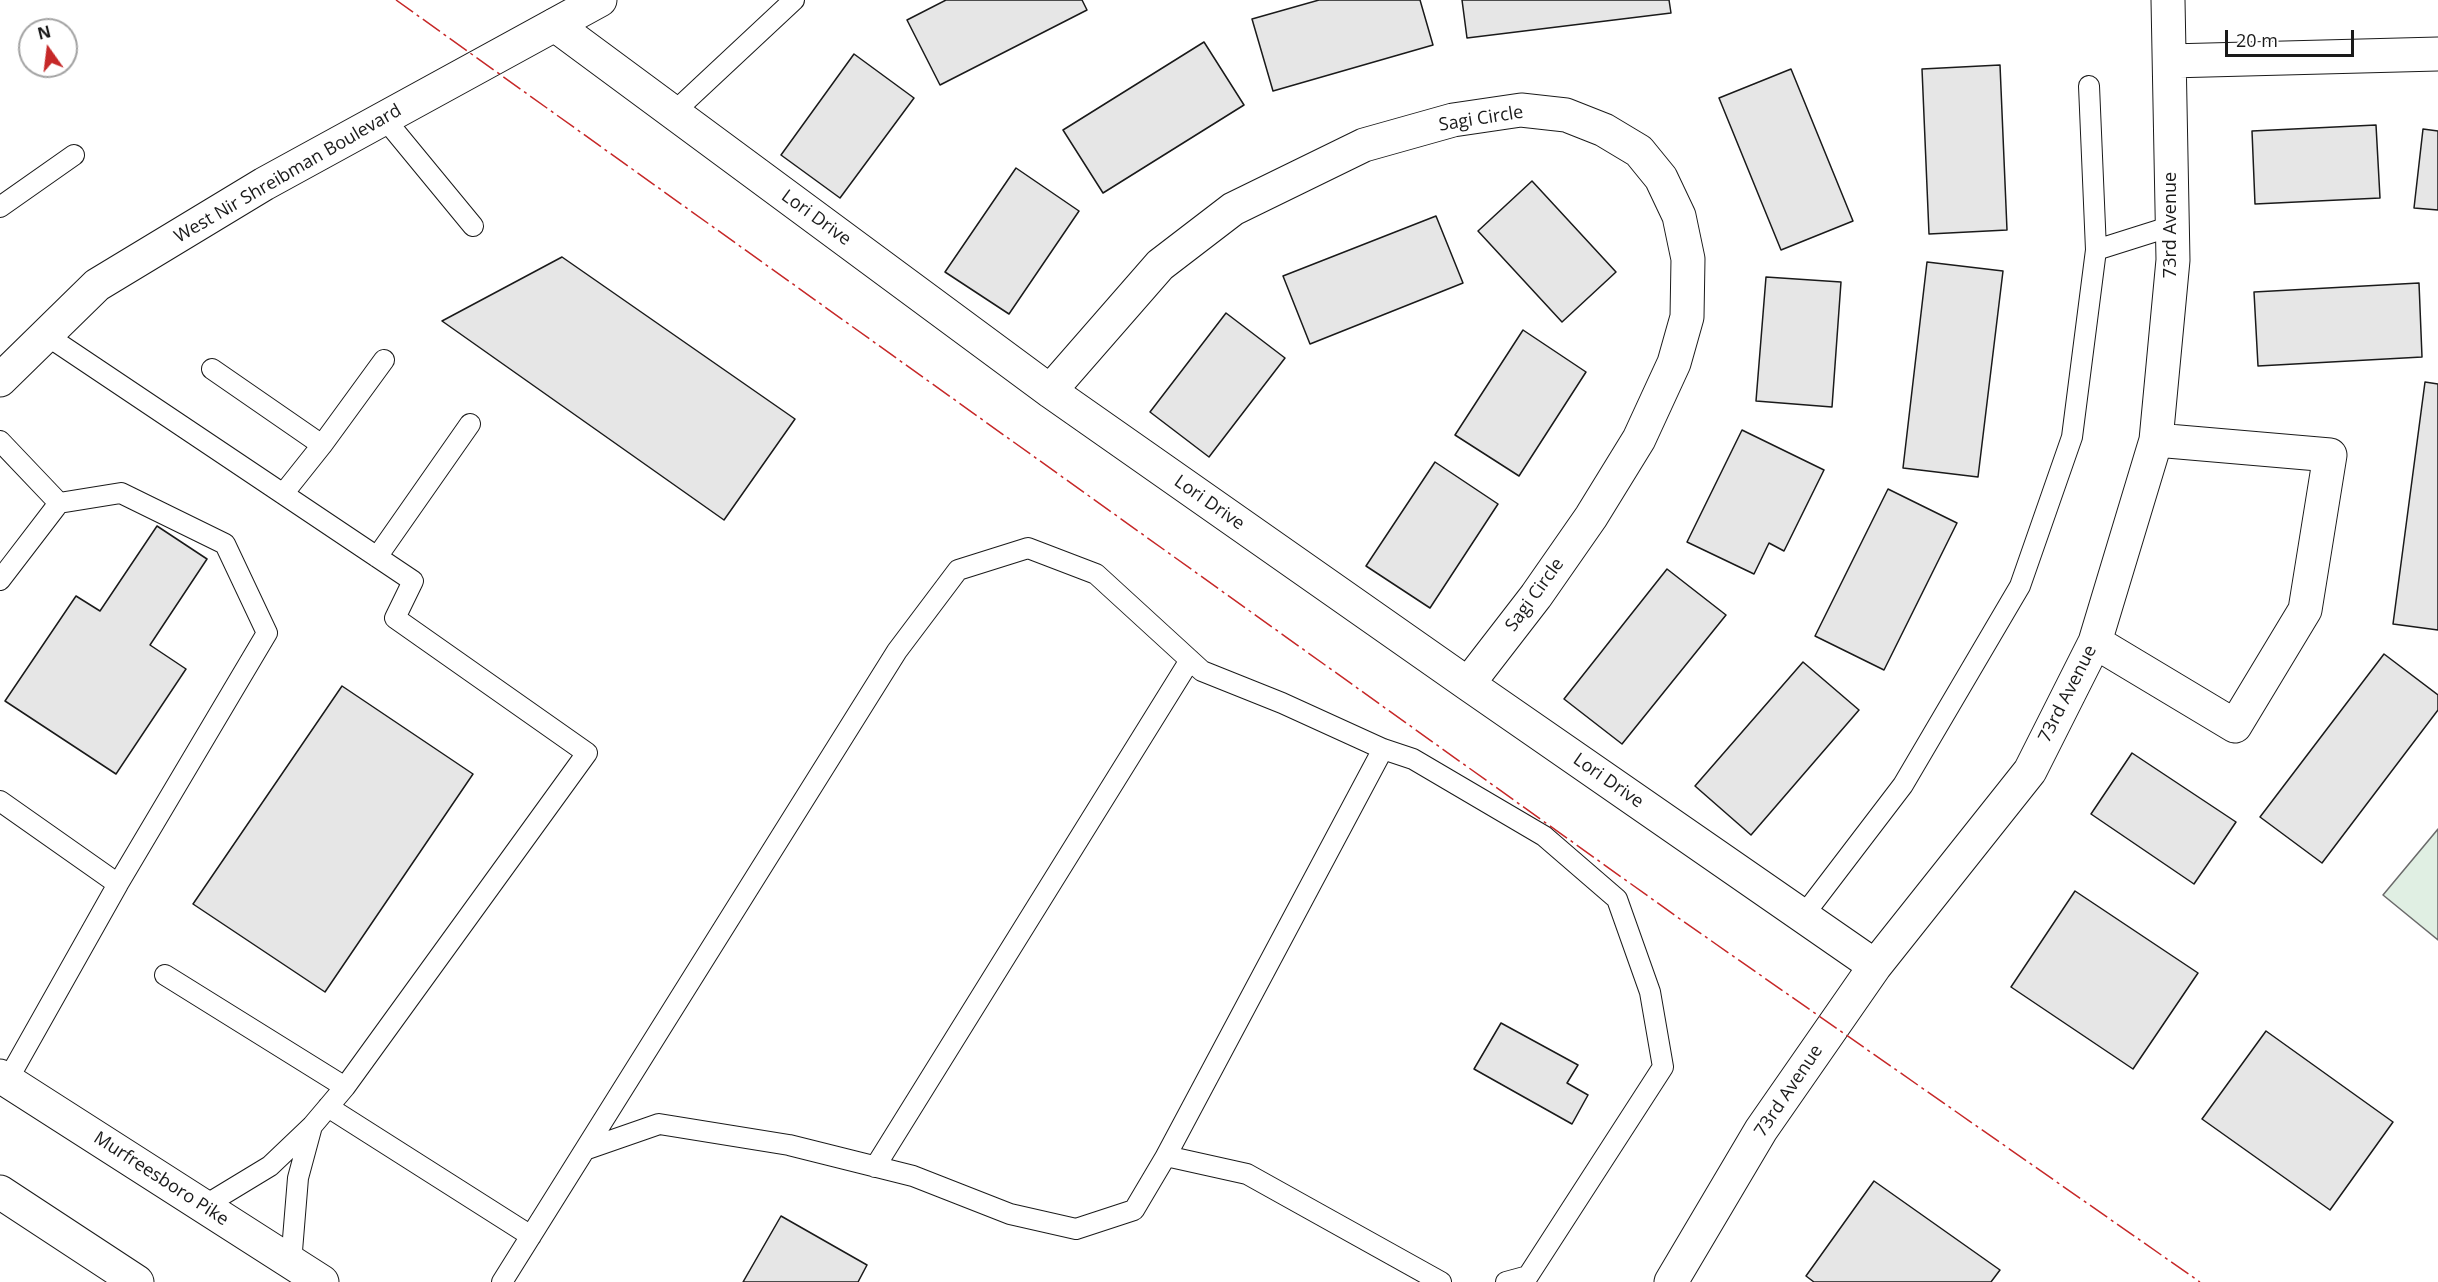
<!DOCTYPE html>
<style>
body{margin:0}
#map{position:relative;width:2438px;height:1282px;overflow:hidden;background:#fff;font-family:"Open Sans",sans-serif}
canvas{display:block}
.north{position:absolute;left:18px;top:18px;width:60px;height:60px;box-sizing:border-box;background:#fff;border:2px solid #a3a3a3;border-radius:50%;rotate:346deg;font-size:16px;font-weight:700;line-height:24px;text-align:center;color:#1a1a1a}
.north::after{content:'';display:block;margin:auto;width:21px;height:27px;background:#c62828;clip-path:polygon(50% 0,100% 100%,50% 72%,0 100%)}
.scale{position:absolute;left:2225px;top:30px;width:129px;height:27px;box-sizing:border-box;border:3px solid #1a1a1a;border-top:0;padding-left:8px;font-size:18px;line-height:21px;white-space:nowrap;color:#1a1a1a;-webkit-text-stroke:4px #fff;paint-order:stroke}
</style>
<div id="map">
<canvas width="2438" height="1282"></canvas>
<div class="north">N</div>
<div class="scale">20 m</div>
</div>
<script>
const ctx = document.querySelector('canvas').getContext('2d');
ctx.lineJoin = 'round';
function fillPath(path, color) { ctx.fillStyle = color; ctx.fill(path, 'evenodd'); }
function strokePath(path, color, width, dash) { ctx.strokeStyle = color; ctx.lineWidth = width; ctx.lineCap = dash ? 'butt' : 'round'; ctx.setLineDash(dash || []); ctx.stroke(path); }
function drawText(font, color, halo, rows, align = 'center') {
  ctx.font = font + ' "Open Sans",sans-serif'; ctx.lineWidth = 4.5; ctx.setLineDash([]); ctx.textBaseline = 'middle'; ctx.strokeStyle = halo; ctx.fillStyle = color; for (const [text, x, y, turn = 0] of rows) {
    ctx.save(); ctx.translate(x, y); ctx.rotate((+turn || 0) * Math.PI / 180); ctx.textAlign = isNaN(turn) ? turn : align; if (halo) ctx.strokeText(text, 0, 0); ctx.fillText(text, 0, 0); ctx.restore();
  }
}
const green = new Path2D(`
 M2438,829V940L2383,895Z`);
fillPath(green, '#e0efe3');
strokePath(green, '#6a6a6a', 1.5);
const building = new Path2D(`
 M946,0H1082L1087,10L940,85L907,20Z
 M1319,0H1420L1433,45L1273,91L1252,19Z
 M1462,0H1669L1671,13L1467,38Z
 M1204,42L1244,105L1103,193L1063,130Z
 M854,54L914,98L840,198L781,155Z
 M2000,65L2007,230L1929,234L1922,69Z
 M1791,69L1853,221L1781,250L1719,98Z
 M2376,125L2380,198L2255,204L2252,131Z
 M2423,129L2438,131V210L2414,208Z
 M1016,168L1079,211L1009,314L945,272Z
 M1532,181L1616,272L1562,322L1478,231Z
 M1436,216L1463,283L1310,344L1283,276Z
 M562,257L795,419L724,520L442,321Z
 M1927,262L2003,271L1978,477L1903,468Z
 M1766,277L1841,282L1832,407L1756,401Z
 M2419,283L2422,357L2258,366L2254,292Z
 M1226,313L1285,358L1209,457L1150,412Z
 M1523,330L1586,372L1519,476L1455,435Z
 M2425,382L2438,384V630L2393,624Z
 M1742,430L1824,470L1784,551L1769,543L1754,574L1687,542Z
 M1435,462L1498,504L1430,608L1366,566Z
 M1888,489L1957,523L1884,670L1815,636Z
 M157,526L207,559L150,645L186,669L116,774L5,701L76,596L100,611Z
 M1667,569L1726,615L1622,744L1564,699Z
 M2384,654L2438,695V710L2322,863L2260,817Z
 M1803,662L1859,710L1751,835L1695,786Z
 M342,686L473,774L325,992L193,904Z
 M2132,753L2236,822L2194,884L2091,814Z
 M2075,891L2198,973L2133,1069L2011,987Z
 M1501,1023L1578,1065L1567,1083L1588,1095L1572,1124L1474,1069Z
 M2266,1031L2393,1122L2330,1210L2202,1119Z
 M1874,1181L2000,1270L1991,1282H1814L1806,1276Z
 M781,1216L867,1265L858,1282H743Z`);
fillPath(building, '#e6e6e6');
strokePath(building, '#1a1a1a', 1.5);
const service = new Path2D(`
 M2089,86L2096,250
 M673,113L794,0
 M384,118L473,226
 M0,207L74,155
 M46,335L413,581L395,618L587,753L345,1087L312,1126L270,1166L204,1206
 M212,369L322,445L283,494
 M0,441L59,503L0,580
 M322,445L384,360
 M377,557L470,424
 M0,801L118,884
 M1803,916L1903,785L2020,586L2072,437L2096,250L2172,226
 M165,975L345,1087
 M7,1081L118,884L267,633L225,544L121,493L59,503
 M328,1107L531,1236
 M587,1149L659,1124L789,1145L913,1176L1010,1214L1076,1229L1134,1210L1166,1156L1247,1174L1441,1282
 M1166,1156L1383,749
 M875,1167L1190,660
 M291,1263L298,1178L312,1126
 M502,1282L897,651L958,570L1028,548L1096,574L1202,671L1282,703L1383,749L1413,759L1544,836L1617,899L1650,992L1663,1067L1528,1276L1506,1282`);
const minor = new Path2D(`
 M555,25L1050,391L1468,684L1875,966
 M2170,61L2438,54
 M1050,391L1160,265L1233,209L1364,145L1453,120L1521,110L1566,115L1604,130L1639,151L1661,178L1679,216L1688,259L1687,317L1674,363L1639,439L1591,517L1536,596L1468,684
 M2095,642L2235,726L2305,610L2330,455L2156,440
 M1671,1282L1761,1130L1875,966L2030,771L2095,642L2156,440L2173,260L2168,0`);
const secondary = new Path2D(`
 M0,380L97,285L264,184L600,0`);
const primary = new Path2D(`
 M0,1076L322,1282
 M0,1192L137,1282`);
strokePath(service, '#1a1a1a', 22);
strokePath(minor, '#1a1a1a', 35);
strokePath(secondary, '#1a1a1a', 35);
strokePath(primary, '#1a1a1a', 35);
strokePath(service, '#fff', 20);
strokePath(minor, '#fff', 33);
strokePath(secondary, '#fff', 33);
strokePath(primary, '#fff', 33);
strokePath(new Path2D(`
 M396,0L1680,919L2200,1282`), '#c62828', 1.5, [21, 4.5, 3, 4.5]);
drawText('18px', '#1a1a1a', '#fff', [
 ["Sagi Circle",1481,119,-9],
 ["West Nir Shreibman Boulevard",288,174,-30],
 ["Lori Drive",816,218,36],
 ["73rd Avenue",2171,225,-90],
 ["Lori Drive",1209,503,35],
 ["Sagi Circle",1535,595,-54],
 ["73rd Avenue",2068,694,-63],
 ["Lori Drive",1608,781,35],
 ["73rd Avenue",1789,1091,-56],
 ["Murfreesboro Pike",161,1179,33]
]);
</script>
